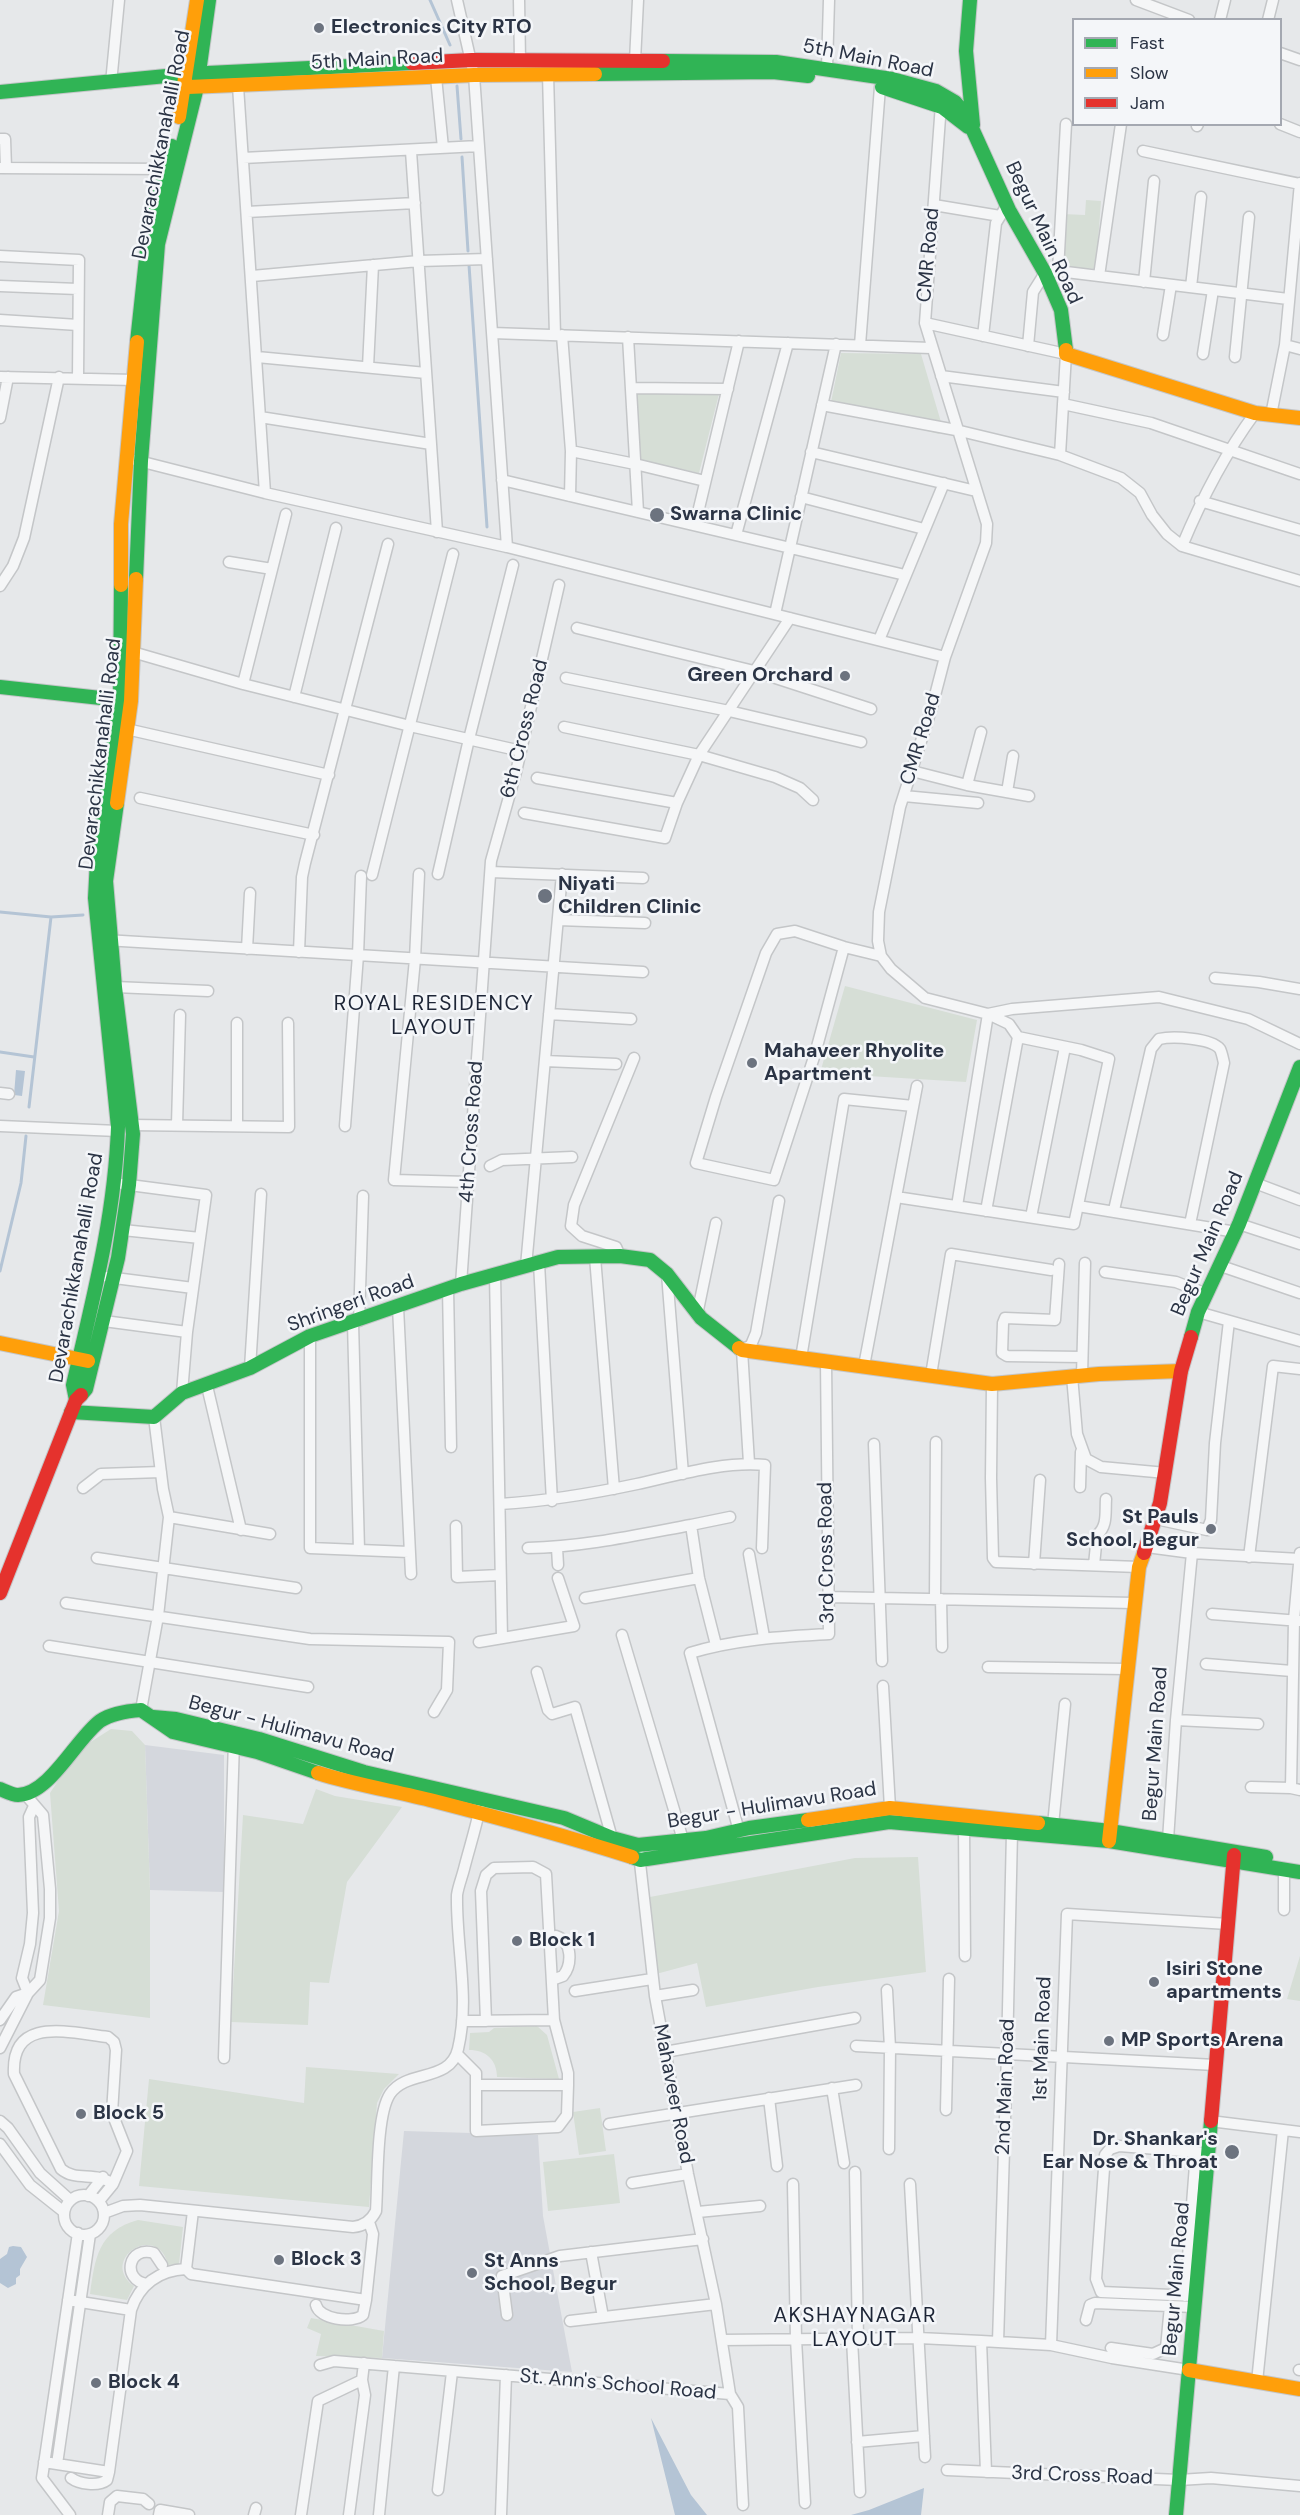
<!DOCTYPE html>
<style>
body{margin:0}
#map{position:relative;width:1300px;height:2515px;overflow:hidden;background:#e6e8ea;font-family:"DM Sans",sans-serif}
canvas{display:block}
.legend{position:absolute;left:1072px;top:18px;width:210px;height:108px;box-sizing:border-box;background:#f4f6f9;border:2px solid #a4a8b1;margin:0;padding:8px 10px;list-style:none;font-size:18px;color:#2b3445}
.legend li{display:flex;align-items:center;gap:12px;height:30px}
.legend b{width:30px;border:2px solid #a4a8b1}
</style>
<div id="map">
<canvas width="1300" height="2515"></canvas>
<ul class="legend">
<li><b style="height:8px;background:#30b455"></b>Fast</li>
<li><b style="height:8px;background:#ff9f0a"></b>Slow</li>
<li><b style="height:8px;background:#e5322d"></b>Jam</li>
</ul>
</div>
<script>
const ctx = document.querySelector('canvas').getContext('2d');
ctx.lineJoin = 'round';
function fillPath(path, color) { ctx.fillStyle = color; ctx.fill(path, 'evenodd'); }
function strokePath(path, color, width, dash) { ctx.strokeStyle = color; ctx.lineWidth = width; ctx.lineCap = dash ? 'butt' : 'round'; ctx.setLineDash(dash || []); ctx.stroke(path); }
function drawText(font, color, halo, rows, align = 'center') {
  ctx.font = font + ' "DM Sans",sans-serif'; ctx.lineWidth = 5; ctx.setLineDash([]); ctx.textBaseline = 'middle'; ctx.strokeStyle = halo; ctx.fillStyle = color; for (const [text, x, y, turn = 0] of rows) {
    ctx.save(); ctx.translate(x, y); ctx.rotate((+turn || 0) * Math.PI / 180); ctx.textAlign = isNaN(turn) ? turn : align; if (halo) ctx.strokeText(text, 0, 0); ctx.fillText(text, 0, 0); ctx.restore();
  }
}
fillPath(new Path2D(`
 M145,1745L224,1755V1892L150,1890Z
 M404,2131L538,2135L543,2216L572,2372L382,2358Z`), '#d4d7dd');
fillPath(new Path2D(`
 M1086,200L1101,201L1096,269L1059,267L1063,214L1085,215Z
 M841,353L921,354L943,429L939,434L830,407Z
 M637,392L719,394L699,473L640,460Z
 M845,986L977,1020L966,1082L820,1073Z
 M111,1729L132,1731L145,1745L150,1890V2018L43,2005L59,1911L50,1793L78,1750Z
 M316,1789L335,1796L402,1807L347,1882L329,1983L310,1982L308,2025L231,2022L243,1815L303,1824Z
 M918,1857L926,1972L818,1987L706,2007L697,1963L656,1974L650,1897L855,1858Z
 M1300,1956V2001L1287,1999Z
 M537,2026L547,2035L559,2079L497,2077C497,2060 486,2050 469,2050L470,2033L489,2032L494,2028Z
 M306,2067L399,2074L384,2089L377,2103L369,2207L139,2186L149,2079L304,2103Z
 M600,2108L606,2151L579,2155L573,2112Z
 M614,2154L620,2203L548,2211L543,2162Z
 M138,2220L183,2227L179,2264L168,2265C158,2221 98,2259 134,2286L127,2300L90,2294C95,2258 98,2231 138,2220Z
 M311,2318L384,2331L382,2358L316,2356L321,2334L307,2328Z`), '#d6ded6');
fillPath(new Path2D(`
 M16,1070L25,1071L22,1096L14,1095Z
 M13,2246L21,2247L27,2257L20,2269V2275L16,2278V2284L8,2288L0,2283V2259L7,2254L9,2247Z
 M651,2418L691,2495L707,2515H675Z
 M924,2488L921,2515H851L869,2510Z`), '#b4c4d5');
strokePath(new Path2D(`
 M430,0L450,45
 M457,86L461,139
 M462,157L468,251
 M469,265L487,527
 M0,912L51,917
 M0,1052L34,1057
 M29,1107L51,917L83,915
 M0,1271L21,1183L26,1136`), '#b4c4d5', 3);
const street = new Path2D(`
 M457,0L474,75L507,547
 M519,0L520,60
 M1136,0L1189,20
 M1220,20L1225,0
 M1268,20L1273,0
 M1280,53L1300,60
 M635,61L638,0
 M827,68L829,0
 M548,74L555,335
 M436,77L443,148
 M111,83L119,0
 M238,86L265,493
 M941,104L925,323L987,524L986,543L945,657L932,707L900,807L879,912L878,941L881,956L891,969L925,998L988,1014L1012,1009L1159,997L1248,1019L1300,1044
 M1280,124L1300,132
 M1197,126L1198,124
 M0,139H5L6,168
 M411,151L437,532
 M1143,151L1300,184
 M243,158L479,146
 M0,168L166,169
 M934,205L1000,216
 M247,212L415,203
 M0,256L79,260L78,378
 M1058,271L1066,124
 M252,276L419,261L487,259
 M1099,276L1121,124
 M1144,282L1154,181
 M0,286L78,289
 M1191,287L1201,197
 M0,320L78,325
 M492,333L931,348
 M562,335L571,451L570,496
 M1163,335L1171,285
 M983,336L996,223L1007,205
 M628,337L638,512
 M860,345L880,87
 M1285,345L1300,349
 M1028,346L1033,292L1045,273L1058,271L1288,299
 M1203,354L1213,290
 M257,357L426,373
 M1235,357L1249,217
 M368,367L373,265
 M941,376L1064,392
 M0,377L135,380
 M632,388L728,389
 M1063,404L1151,423L1300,474
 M822,405L956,430L1060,455L1066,354L925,323
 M1255,413C1224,455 1202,498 1182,546L1300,581
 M1271,415L1285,345L1300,183
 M260,417L431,444
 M0,418L8,377
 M571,451L635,464L705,481
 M811,452L976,491
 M1060,455L1121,478L1140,493L1152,515L1167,534L1182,546
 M135,460L265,493L507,547L945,657
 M502,480L905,575
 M801,497L924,529
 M1200,501L1300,530
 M695,525L739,341
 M736,535L788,343
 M229,562L272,569
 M0,586L13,566L24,538L59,377
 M775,614L836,344
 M577,628L754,671L871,709
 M879,640L944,483
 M129,651L243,684L410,726L521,751
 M566,678L729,711L861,742
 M243,684L286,514
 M294,697L336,528
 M564,727L699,755L775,777L800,788L813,800
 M122,728L329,775
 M912,771L967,785L1029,796
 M537,778L677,803
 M967,785L981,732
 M1007,792L1013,756
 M904,796L978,803
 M140,798L314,835
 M524,813L665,838L677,803L699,755L790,618
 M491,872L643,878
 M419,874L415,959L394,1180L468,1182
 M438,874L469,739L513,565
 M372,875L453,554
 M558,920L645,923
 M105,940L643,972
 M844,947L815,1054L774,1180L696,1163L716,1097L766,953L777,934L795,931L844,947L881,956
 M247,949L250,893
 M299,952L302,877L305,863L388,544
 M1215,978L1259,982L1300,989
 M115,987L208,991
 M549,1014L631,1019
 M237,1023V1126
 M545,1061L616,1064
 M917,1086L896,1197L1074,1224L1109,1059L1081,1050L1018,1037L1009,1024L988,1014
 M0,1093L9,1094
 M131,1125L289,1127L288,1023
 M177,1125L180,1015
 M0,1126L118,1131
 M345,1126L358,955L361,876
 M490,1166L502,1160L572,1157
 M1255,1183L1300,1200
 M122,1184L206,1195L187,1332L182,1393
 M957,1206L988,1014
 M1078,1206L1236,1232
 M1114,1210L1151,1049L1159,1039C1173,1036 1211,1038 1220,1049C1222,1053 1223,1059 1224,1063L1190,1224
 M986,1211L1018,1037
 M1031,1217L1065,1047
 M1239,1224L1300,1244
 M123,1230L200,1238
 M620,1256L616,1247L582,1236L571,1226L574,1205L634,1058
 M595,1257L614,1489
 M539,1263L552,1501
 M1059,1264L1055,1320L1005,1318L1003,1323L1002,1353L1007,1356L1082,1357
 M526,1266L562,874
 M1221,1266L1300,1293
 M1105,1272L1176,1282L1207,1294
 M667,1274L683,1474
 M495,1275L502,1638
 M107,1277L193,1288
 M461,1284L491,861L516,772L559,585
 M448,1288L451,1447
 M398,1307L411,1574
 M1198,1312L1300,1341
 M697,1315L716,1223
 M104,1321L187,1332
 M359,1321L363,1196
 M353,1323L359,1550
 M310,1336V1548L409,1552
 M801,1358L844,1099L913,1106
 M864,1366L896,1197
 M250,1368L261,1194
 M931,1375L951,1254L1051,1270
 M1082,1375L1085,1263
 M1072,1376L1077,1434L1086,1459L1101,1467L1166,1473
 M992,1384L991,1478L993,1558L996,1562L1139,1567
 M207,1386L241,1530
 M874,1444L882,1661
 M749,1463L742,1350L751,1345L756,1333L779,1201
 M1080,1487L1081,1452
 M83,1488L101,1474L161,1472
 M500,1504C549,1501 590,1494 637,1484C678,1475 724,1461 765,1465L762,1548
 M169,1517L270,1534
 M1156,1519L1207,1530L1211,1520L1215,1443L1229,1321
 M691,1525L730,1517
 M456,1526L457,1577L500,1575
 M1147,1547L1192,1553L1176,1720L1168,1840
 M528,1548C583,1547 637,1535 691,1525L699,1578L716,1645
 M557,1548L558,1565
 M1192,1553L1300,1559
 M1300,1553L1294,1620L1291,1788L1300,1790
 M749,1554L764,1637
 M1249,1557L1273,1366L1300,1369
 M97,1558L296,1588
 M1034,1564L1040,1480
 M1094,1565L1097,1535C1108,1526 1105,1512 1106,1499
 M827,1597L1134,1603
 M585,1598L699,1578
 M935,1599L936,1442
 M941,1599L942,1647
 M66,1603L310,1639L449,1642L447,1690L434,1712
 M1212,1614L1300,1621
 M622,1635L683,1840
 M479,1642L574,1626L558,1578
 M49,1646L308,1687
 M1206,1664L1292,1671
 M988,1667L1126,1669
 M537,1672L548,1710L552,1714L575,1707L612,1838
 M883,1686L890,1808
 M141,1710L158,1616L169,1517L163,1489L154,1417
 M1176,1720L1258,1724
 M1251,1787L1291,1788
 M1053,1825L1065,1704
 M964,1827L965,1956
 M739,1831L690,1653C735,1639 781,1637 829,1634L826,1362
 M639,1854L655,1996L688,2174L716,2304L730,2394L738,2407L743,2505
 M1284,1910V1870
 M552,1980L563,1976C572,1965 573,1941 556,1936
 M887,1990L890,2048L889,2149
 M575,1991L652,1979
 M28,1993L22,1978L30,1944L33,1913L29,1817L34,1806
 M655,1996L693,1990
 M0,2020L16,1997L28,1993
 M462,2021L554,2020
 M856,2046L1215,2065
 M0,2048L28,1993L40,1980L50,1918V1889L43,1815L25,1794
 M665,2052L855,2018
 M457,2054L476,2073V2131L558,2127L567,2115L568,2085V2073L554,2020L546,1874L533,1867L494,1868L486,1875L481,1891L486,2021
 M224,2058L234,1741
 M476,2085H568
 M832,2088L844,2163
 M769,2098L777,2166
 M946,2110L949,1979
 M0,2121L8,2128L40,2173L70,2200
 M1210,2121L1300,2132
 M609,2124L856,2085
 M0,2144L30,2185L64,2212
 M855,2172L858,2339
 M632,2183L688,2174
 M793,2184L796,2339L805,2503
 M910,2184L925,2457
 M64 2215a20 20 0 1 1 40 0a20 20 0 1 1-40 0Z
 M88,2196L103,2177
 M99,2201L113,2184C96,2171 76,2182 61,2169L14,2074C11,2015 70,2033 108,2037L114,2042L116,2050L112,2113L127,2151L113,2184
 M193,2211L186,2269L191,2274L366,2300L373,2234L369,2222
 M698,2212L760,2206
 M104,2213L123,2206L140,2205L353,2227C364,2226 371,2221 376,2211C378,2184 376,2115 390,2094C407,2069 450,2083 458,2049C470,1998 456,1947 457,1895C458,1887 462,1877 464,1869C469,1849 476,1828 480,1807
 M591,2252L603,2317
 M147,2284C121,2280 128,2245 154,2253L162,2265
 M1185,2296L1196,2152
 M1195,2296L1101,2292L1096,2279L1105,2155L1110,2149L1119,2146L1208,2153
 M316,2305C319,2319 352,2324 363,2315L366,2300
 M131,2310C139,2285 159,2270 186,2269
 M507,2315L502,2276L560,2256L703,2239
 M1086,2320L1090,2305L1095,2303L1194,2307
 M570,2321L716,2304
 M852,2339L860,2492
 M722,2340L919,2338L981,2341L1051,2345L1112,2358L1189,2370
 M981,2341L986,2472
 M998,2342L1007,2054L1012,1832
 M1051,2345L1067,1914L1228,1924
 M1111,2348L1153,2354L1166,2348L1170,2306
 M320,2365L334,2361L730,2394
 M1299,2370H1300
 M1257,2382L1283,2130
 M857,2442L924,2436
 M44,2462L109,2472L131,2310L68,2300
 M57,2464L90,2234
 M947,2470L1179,2480L1211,2478L1300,2486
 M71,2478C79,2484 98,2487 107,2480L109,2472
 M438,2490L452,2372
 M70,2515L42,2478L78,2233
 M108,2515L110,2502L117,2496L143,2499L149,2504
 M159,2515L160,2510L189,2515
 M254,2515L256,2508
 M301,2515L318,2401L362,2380
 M349,2515L365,2395L362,2380L364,2363
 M379,2515L394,2366
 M501,2515L506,2375`);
const fast = new Path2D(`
 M970,0L966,51L973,125
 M663,61L776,62L892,79L936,91L955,102L966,115L1009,210L1045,273L1061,310L1066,350
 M595,74L773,72L808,76
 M882,87L942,107L968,127
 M0,92L187,74L412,63
 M137,342L148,240L172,146
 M136,579L141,461L158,244L197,87L209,0
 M0,687L128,701
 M1191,1337L1198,1312L1239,1224L1300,1067
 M81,1395L86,1389L118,1258L129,1185L133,1134L115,987L106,881L117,803
 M76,1400L73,1385C93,1299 115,1215 118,1127L95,898L97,860L120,699L121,585
 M71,1412L154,1417L182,1393L250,1368L310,1336L461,1284L558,1257L620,1256L650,1260L667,1274L701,1318L739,1348
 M153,1717L176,1719L259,1739L364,1772L564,1818L612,1838L638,1845L706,1838L749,1828L808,1820
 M0,1789C5,1791 12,1795 18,1795C50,1794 76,1739 100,1721C112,1713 127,1711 141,1710L173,1732L257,1752L318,1773
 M1038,1823L1110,1831L1266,1857
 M632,1857L640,1860L889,1822L1109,1841L1300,1872
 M1176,2515L1211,2121`);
const slow = new Path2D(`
 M188,87L474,75L595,74
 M179,117L197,0
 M1066,350V354L1255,413L1300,418
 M121,585V524L137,342
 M117,803L131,701L136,579
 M0,1343L88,1361
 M739,1348L742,1350L992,1384L1099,1374L1181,1371
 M318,1773C356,1785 395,1791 434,1801C500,1818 566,1836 632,1857
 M808,1820L890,1808L1038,1823
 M1109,1841L1139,1567L1144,1553
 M1189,2370L1300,2389`);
const jam = new Path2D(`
 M412,63L472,60L663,61
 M1144,1553L1160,1503L1181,1371L1191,1337
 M0,1593L76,1400L81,1395
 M1211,2121L1234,1855`);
strokePath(street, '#c4c6c8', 13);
strokePath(fast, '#c4c6c8', 16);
strokePath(slow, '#c4c6c8', 16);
strokePath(jam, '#c4c6c8', 16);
strokePath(street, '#f5f6f7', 10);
strokePath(fast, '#30b455', 14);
strokePath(slow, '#ff9f0a', 14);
strokePath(jam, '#e5322d', 14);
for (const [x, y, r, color] of [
 [319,28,6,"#6c737f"],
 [657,515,8,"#6c737f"],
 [845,676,6,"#6c737f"],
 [545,896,8,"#6c737f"],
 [752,1063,6,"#6c737f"],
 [1211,1529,6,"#6c737f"],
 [517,1941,6,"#6c737f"],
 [1154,1982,6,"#6c737f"],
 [1109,2041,6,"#6c737f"],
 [81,2114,6,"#6c737f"],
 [1232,2152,8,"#6c737f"],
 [279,2260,6,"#6c737f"],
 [472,2273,6,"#6c737f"],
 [96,2383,6,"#6c737f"]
]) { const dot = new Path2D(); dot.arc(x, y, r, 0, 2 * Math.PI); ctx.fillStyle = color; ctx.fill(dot); strokePath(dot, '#f4f6f9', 2); }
drawText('bold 20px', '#2b3445', '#f4f6f9', [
 ["Electronics City RTO",331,28],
 ["Swarna Clinic",670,515],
 ["Green Orchard",833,676,"right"],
 ["Niyati",558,885],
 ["Children Clinic",558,908],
 ["Mahaveer Rhyolite",764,1052],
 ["Apartment",764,1075],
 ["St Pauls",1199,1518,"right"],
 ["School, Begur",1199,1541,"right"],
 ["Block 1",529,1941],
 ["Isiri Stone",1166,1970],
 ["apartments",1166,1993],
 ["MP Sports Arena",1121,2041],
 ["Block 5",93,2114],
 ["Dr. Shankar's",1218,2140,"right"],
 ["Ear Nose & Throat",1218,2163,"right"],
 ["Block 3",291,2260],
 ["St Anns",484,2262],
 ["School, Begur",484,2285],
 ["Block 4",108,2383]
], 'left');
drawText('20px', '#2b3445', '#f4f6f9', [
 ["5th Main Road",868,59,11],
 ["5th Main Road",377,60,-3],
 ["Devarachikkanahalli Road",162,145,-79],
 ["Begur Main Road",1043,233,65],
 ["CMR Road",929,255,-85],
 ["6th Cross Road",525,729,-76],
 ["CMR Road",921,739,-73],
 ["Devarachikkanahalli Road",101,754,-83],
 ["4th Cross Road",472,1132,-86],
 ["Begur Main Road",1208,1244,-67],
 ["Devarachikkanahalli Road",77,1268,-80],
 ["Shringeri Road",351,1304,-20],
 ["3rd Cross Road",827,1553,-91],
 ["Begur - Hulimavu Road",291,1730,15],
 ["Begur Main Road",1156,1744,-86],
 ["Begur - Hulimavu Road",772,1806,-9],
 ["1st Main Road",1043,2039,-88],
 ["2nd Main Road",1006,2087,-88],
 ["Mahaveer Road",673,2094,79],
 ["Begur Main Road",1177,2279,-85],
 ["St. Ann's School Road",618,2385,5],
 ["3rd Cross Road",1082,2476,2]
]);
ctx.letterSpacing = '1.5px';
drawText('21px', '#1d2536', '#f4f6f9', [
 ["ROYAL RESIDENCY",434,1004],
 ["LAYOUT",434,1028],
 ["AKSHAYNAGAR",855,2316],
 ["LAYOUT",855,2340]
]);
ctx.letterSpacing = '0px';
</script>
